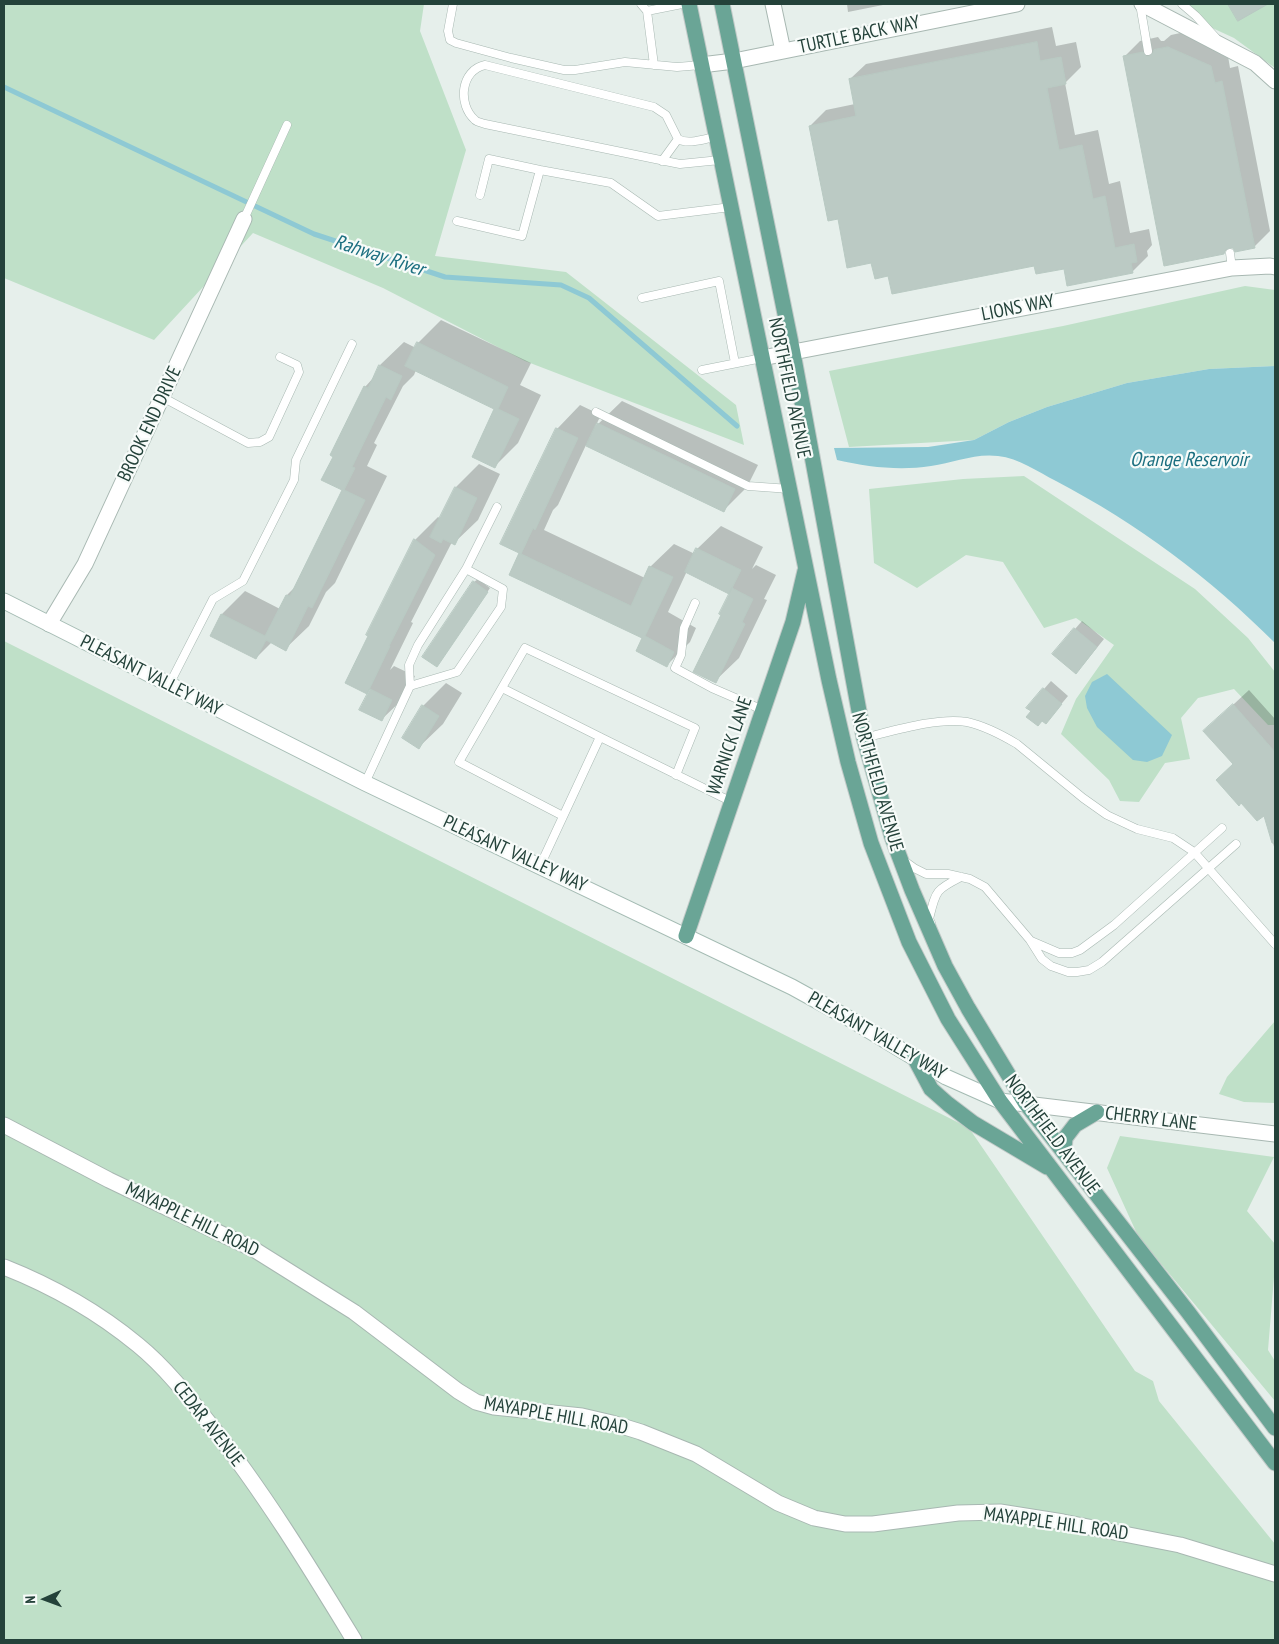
<!DOCTYPE html>
<style>
body{margin:0}
#map{position:relative;width:1279px;height:1644px;overflow:hidden;background:#e6efeb;font-family:"PT Sans Narrow",sans-serif}
canvas{display:block}
.frame{position:absolute;inset:0;border:5px solid #24423a;pointer-events:none}
.north{position:absolute;left:20px;top:1574px;width:50px;height:50px;-webkit-text-stroke:4px #f7fbf9;paint-order:stroke;rotate:268deg;font-size:14px;font-weight:700;line-height:20px;text-align:center;color:#24423a}
.north::after{content:'';display:block;margin:auto;width:18px;height:22px;background:#24423a;clip-path:polygon(50% 0,100% 100%,50% 72%,0 100%)}
</style>
<div id="map">
<canvas width="1279" height="1644"></canvas>
<div class="frame"></div>
<div class="north">N</div>
</div>
<script>
const ctx = document.querySelector('canvas').getContext('2d');
ctx.lineJoin = 'round';
function fillPath(path, color) { ctx.fillStyle = color; ctx.fill(path, 'evenodd'); }
function strokePath(path, color, width, dash) { ctx.strokeStyle = color; ctx.lineWidth = width; ctx.lineCap = dash ? 'butt' : 'round'; ctx.setLineDash(dash || []); ctx.stroke(path); }
function drawText(font, color, halo, rows, align = 'center') {
  ctx.font = font + ' "PT Sans Narrow",sans-serif'; ctx.lineWidth = 4.5; ctx.setLineDash([]); ctx.textBaseline = 'middle'; ctx.strokeStyle = halo; ctx.fillStyle = color; for (const [text, x, y, turn = 0] of rows) {
    ctx.save(); ctx.translate(x, y); ctx.rotate((+turn || 0) * Math.PI / 180); ctx.textAlign = isNaN(turn) ? turn : align; if (halo) ctx.strokeText(text, 0, 0); ctx.fillText(text, 0, 0); ctx.restore();
  }
}
fillPath(new Path2D(`
 M4,4H424L420,31L466,150L435,256L566,272L736,405L744,445L525,361L383,288L253,233L154,340L4,278Z
 M1176,4H1275V68L1234,38L1195,20Z
 M1245,286L1275,290V366L1209,369L1127,383L1047,407L1009,422L974,440L849,447L829,371L1063,326Z
 M1024,476L1195,589L1248,638L1275,672V725H1268L1234,689L1198,698L1181,718L1190,759L1165,763L1139,802L1120,801L1109,780L1061,734L1076,699L1114,645L1076,618L1044,628L1003,562L966,555L917,588L874,563L869,489L963,479Z
 M4,641L969,1128L1135,1371L1153,1381L1159,1401L1275,1544V1640H4Z
 M1275,1021V1103L1244,1102L1219,1094L1227,1077Z
 M1120,1136L1274,1157L1247,1211L1275,1244V1265L1268,1350L1275,1361V1401L1138,1236L1107,1168Z`), '#bfe0c8');
fillPath(new Path2D(`
 M1275,366V643C1210,578 1138,524 1056,481C1038,472 1019,458 998,456C975,453 953,463 931,466C899,471 868,467 837,460L834,448L928,447L974,440L1009,422L1047,407L1127,383L1209,369Z
 M1107,674L1172,735L1162,756L1147,762L1133,760L1097,727L1087,708L1085,696L1092,682Z`), '#8ec9d4');
fillPath(new Path2D(`
 M847,4H888L848,12Z
 M1052,27L1056,46L1076,42L1081,67L1065,83L1075,135L1098,130L1109,184L1120,181L1130,233L1149,229L1152,245L1147,251L1148,256L1132,272L1035,264L889,275L872,262L839,218L810,126L826,110L855,104L850,79L866,64Z
 M1185,32L1227,50L1230,68L1238,66L1270,231L1254,247L1230,246L1224,253L1125,56L1140,41L1158,37L1161,41H1164L1171,35Z
 M441,320L531,363L520,385L541,395L518,443L495,466L496,409L416,370L414,375L403,386L374,443L377,445L367,466L387,476L335,583L326,592L309,626L285,649L272,642L256,658L211,635L222,614L245,591L280,609L287,595L295,587L343,490L334,456L365,387L374,377L380,365L404,342L416,348L418,343Z
 M622,401L758,465L747,487L724,510L586,445L558,505L553,510L544,530L645,578L650,567L674,544L695,554L697,549L721,526L763,547L752,569L756,565L776,575L764,599L767,600L739,658L715,681L723,614L721,613L733,588L729,592L687,571L668,612L696,628L690,642L667,665L643,638L510,574L521,553L557,429L580,405L601,415L595,427Z
 M479,464L500,474L478,520L454,543L452,542L411,622L413,623L390,670L394,666L415,676L405,697L381,720L361,710L371,689L367,692L415,540L438,517L441,519L456,487Z
 M478,579L490,588L440,662L474,582Z
 M1082,621L1104,639L1083,665L1075,629Z
 M1051,681L1068,696L1053,714L1044,689Z
 M446,683L462,693L443,724L419,747L423,706Z
 M1249,690L1275,719V850L1264,813L1234,764L1205,731Z`), '#0003');
strokePath(new Path2D(`
 M4,87L314,234L445,277L561,285L589,298L737,426`), '#8ec9d4', 5);
const building = new Path2D(`
 M1228,4H1268L1238,21Z
 M1037,42L1040,61L1061,57L1066,84L1047,88L1059,150L1082,145L1093,199L1105,196L1115,248L1134,244L1137,262L1131,263L1133,273L1067,286L1064,269L1036,274L1034,266L892,294L888,276L875,279L871,263L847,268L838,219L828,221L809,126L856,116L849,79Z
 M1168,47L1211,66L1215,83L1222,81L1255,248L1235,252L1233,248H1229L1225,250L1224,254L1164,266L1123,56L1143,52L1146,56H1149L1153,53L1154,50Z
 M417,342L508,387L498,409L519,419L495,468L472,457L494,409L405,366Z
 M379,365L402,376L391,400L386,397L352,467L355,468L344,490L365,500L312,608L308,606L286,651L266,640L256,659L210,636L221,614L265,636L286,595L290,596L342,490L321,480L333,457L330,455L364,386L368,388Z
 M597,423L735,489L724,512L586,446Z
 M556,428L578,438L535,530L533,528L521,554L631,606L649,566L673,577L645,636L674,652L667,667L636,651L642,638L509,575L519,553L500,544Z
 M455,487L477,498L455,545L443,539L441,543L430,537Z
 M414,539L435,555L389,646H390L367,694L345,683L368,636L366,635Z
 M696,548L741,570L729,594L685,572Z
 M473,581L488,592L437,667L422,657Z
 M732,588L753,599L742,622L745,624L716,683L693,672L721,615L719,614Z
 M1074,628L1097,647L1076,674L1052,654Z
 M1043,688L1062,704L1046,724L1042,721L1038,726L1026,717L1031,711L1026,708Z
 M370,689L392,700L382,721L359,710Z
 M1233,704L1275,752V843H1272L1264,816L1257,821L1241,803L1239,806L1216,780L1233,764L1203,731Z
 M422,705L439,716L419,749L402,738Z`);
fillPath(building, '#bbcac4');
strokePath(building, '#b8c9c2', 1);
const service = new Path2D(`
 M453,4L448,31L450,40L456,43L511,58L564,70H575L625,62L677,67L701,65
 M641,4L647,11L654,65
 M1140,4L1148,51
 M1182,4L1196,16L1216,38
 M647,11L682,4
 M715,137C704,139 688,145 678,139L666,115L654,107L485,65C461,70 457,104 475,120C477,122 482,123 485,124L670,162L680,164L720,160
 M662,161L678,139
 M480,195L489,159L540,170
 M244,219L287,125
 M457,221L522,236L540,170L611,183L658,216L731,207
 M1230,253L1232,268
 M642,298L719,281L735,363
 M702,370L762,358
 M162,397L248,443L260,442L269,437L299,372L297,365L280,357
 M596,412L748,486L790,489
 M695,603L684,628L681,655L675,668L712,688L763,710
 M169,685L213,599L243,581L294,480L296,460L352,344
 M410,686L457,672L501,607L503,589L466,569
 M502,688L600,737
 M864,738C893,731 938,717 967,722C985,726 1002,735 1017,744L1083,798L1107,815L1137,829L1173,838L1194,852L1275,944
 M365,783L410,686L409,665L418,645L466,569L497,507
 M563,816L459,762L525,648L695,728L676,775
 M903,860L914,868L926,874H948L970,879L985,887L1030,940L1042,959L1051,966L1068,972H1077L1089,970L1102,962L1236,844
 M540,866L600,737L732,802
 M931,923L929,919C936,891 935,890 961,877
 M1031,941L1059,953H1072L1080,950L1114,925L1222,828`);
const minor = new Path2D(`
 M773,4L783,51
 M1142,4L1255,63L1275,81
 M701,65L734,61L1017,4
 M762,358L1232,268L1270,266L1275,267
 M49,624L85,564L244,219
 M1026,1104L1275,1134
 M4,1125L109,1180L255,1250L354,1312L458,1391L476,1402L494,1407L582,1416L612,1423L641,1432L696,1454L778,1503L814,1518L845,1524H873L958,1513L1000,1512L1063,1522L1180,1545L1275,1574
 M4,1267C52,1286 98,1312 138,1345C165,1367 187,1395 209,1423C263,1491 309,1566 354,1640`);
const secondary = new Path2D(`
 M4,601L365,783L792,987L850,1019L946,1077L1000,1101L1026,1104`);
const primary = new Path2D(`
 M689,4L829,680L848,762L871,843L909,942L948,1019L1000,1101L1275,1463
 M722,4L793,353L864,738L892,837L912,890L945,966L968,1008L1026,1104L1188,1312L1275,1428
 M686,936L793,622L805,571
 M914,1057L931,1089L948,1104L973,1123L1047,1167
 M1064,1153L1065,1138L1075,1125L1097,1112`);
strokePath(service, '#a8b8b2', 9);
strokePath(minor, '#a8b8b2', 17);
strokePath(secondary, '#a4bbb3', 17);
strokePath(primary, '#c2cac8', 17);
strokePath(service, '#fff', 8);
strokePath(minor, '#fff', 15);
strokePath(secondary, '#fff', 15);
strokePath(primary, '#6aa596', 15);
drawText('19px', '#24423a', '#f7fbf9', [
 ["TURTLE BACK WAY",859,35,-12],
 ["LIONS WAY",1018,308,-11],
 ["NORTHFIELD AVENUE",789,388,78],
 ["BROOK END DRIVE",150,424,-65],
 ["PLEASANT VALLEY WAY",151,676,27],
 ["WARNICK LANE",730,746,-71],
 ["NORTHFIELD AVENUE",877,782,74],
 ["PLEASANT VALLEY WAY",515,854,25],
 ["PLEASANT VALLEY WAY",877,1036,30],
 ["CHERRY LANE",1151,1119,7],
 ["NORTHFIELD AVENUE",1052,1135,53],
 ["MAYAPPLE HILL ROAD",192,1220,26],
 ["MAYAPPLE HILL ROAD",556,1416,10],
 ["CEDAR AVENUE",208,1424,52],
 ["MAYAPPLE HILL ROAD",1056,1524,8]
]);
drawText('italic 20px', '#1c6f80', '#f7fbf9', [
 ["Rahway River",379,256,18],
 ["Orange Reservoir",1189,460]
]);
</script>
